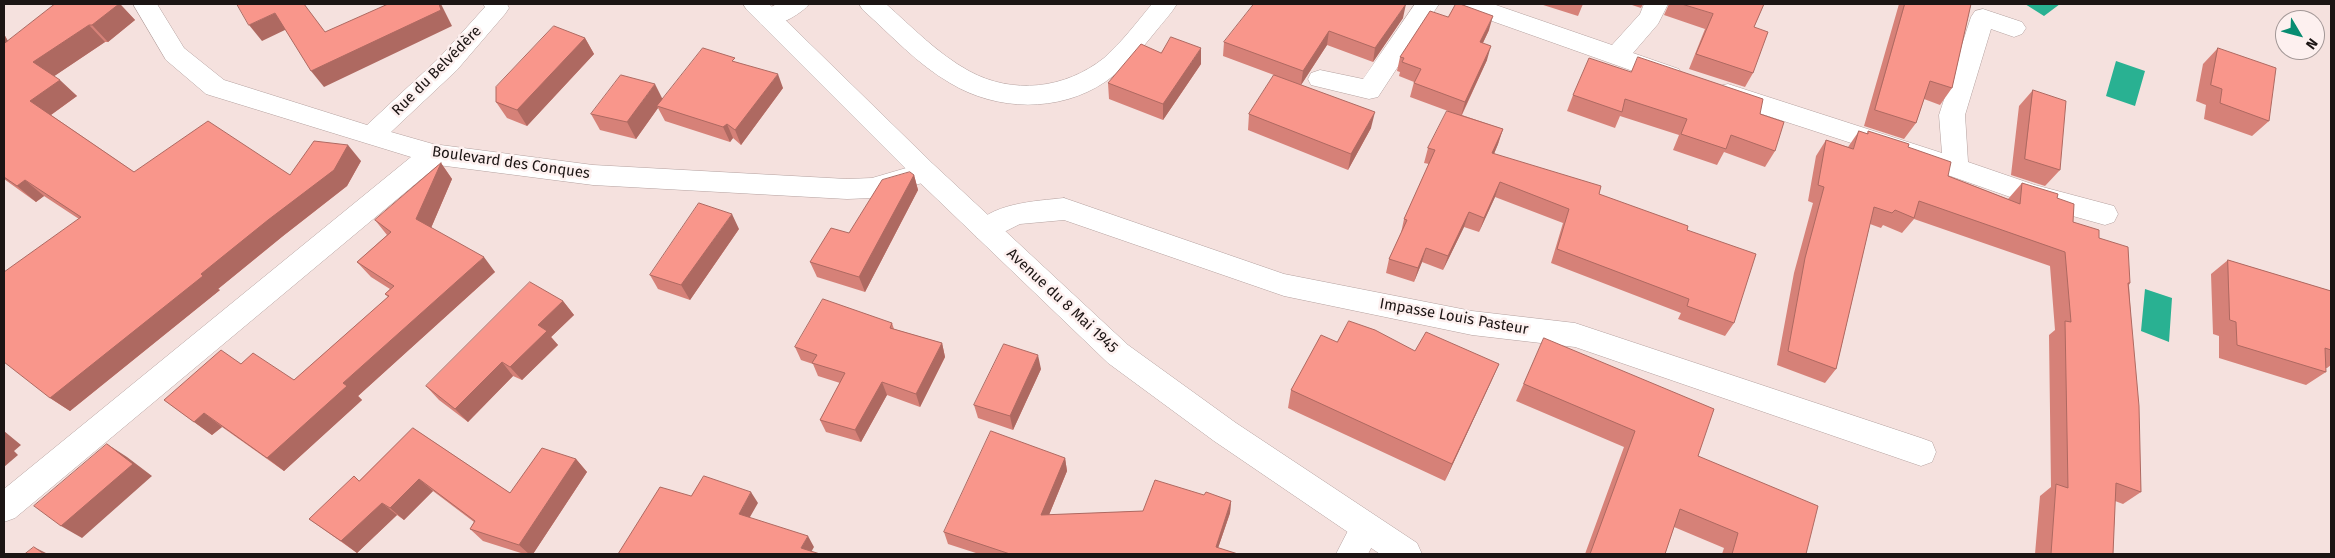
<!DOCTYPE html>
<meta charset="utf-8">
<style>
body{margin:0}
#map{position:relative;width:2335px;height:558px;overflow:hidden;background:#f5e1de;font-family:"Fira Sans",sans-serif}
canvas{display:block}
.frame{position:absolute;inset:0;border:5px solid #1c1514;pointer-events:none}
.north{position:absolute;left:2275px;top:10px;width:50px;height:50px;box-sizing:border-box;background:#fdf0ef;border:1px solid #a39897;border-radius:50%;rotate:127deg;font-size:14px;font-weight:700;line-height:20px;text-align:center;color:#1c1514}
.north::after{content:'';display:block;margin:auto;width:18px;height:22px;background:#088c71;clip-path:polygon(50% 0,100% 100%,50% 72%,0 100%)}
</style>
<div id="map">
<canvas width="2335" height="558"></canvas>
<div class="frame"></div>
<div class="north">N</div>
</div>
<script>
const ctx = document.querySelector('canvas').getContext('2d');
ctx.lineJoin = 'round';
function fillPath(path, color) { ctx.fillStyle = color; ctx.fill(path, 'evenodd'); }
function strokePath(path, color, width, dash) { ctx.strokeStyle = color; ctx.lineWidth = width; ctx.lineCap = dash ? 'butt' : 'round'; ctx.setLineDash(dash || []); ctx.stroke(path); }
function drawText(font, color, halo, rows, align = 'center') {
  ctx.font = font + ' "Fira Sans",sans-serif'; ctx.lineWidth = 5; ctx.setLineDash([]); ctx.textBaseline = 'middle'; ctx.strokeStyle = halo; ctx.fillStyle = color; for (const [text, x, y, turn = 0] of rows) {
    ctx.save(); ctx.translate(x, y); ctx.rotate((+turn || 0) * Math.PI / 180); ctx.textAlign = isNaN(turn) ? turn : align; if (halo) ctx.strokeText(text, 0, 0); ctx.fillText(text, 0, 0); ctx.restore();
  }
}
fillPath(new Path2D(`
 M2025,4H2060L2044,16Z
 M2116,61L2145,71L2135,106L2106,96Z
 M2145,289L2172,298L2169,342L2141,331Z`), '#29b192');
const street = new Path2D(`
 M133,4H157L184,48L224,80L367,125L439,58L485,7L483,4H507L509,8L505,14L457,70L391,132L433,144L593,165L847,179L872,178L913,166L922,169L926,176L922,183L872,198L847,199L593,185L438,165L15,518L4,522V489L411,157L206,94L166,60Z
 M777,4H809C804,12 778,27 769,26C766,26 763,25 761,24L757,18L761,12Z
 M859,4H886C912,27 938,54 969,71C1013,95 1065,89 1104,58C1122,42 1137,22 1152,4H1177C1171,14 1163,22 1156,31C1141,50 1125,68 1105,82C1059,113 996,111 950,83C917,64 891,35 863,10Z
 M1415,4H1439L1378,97L1369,99L1311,85L1308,79L1311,73L1320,70L1363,79Z
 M1457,4H1493L1612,45L1640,14L1644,4H1668L1658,24L1633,53L1679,69L1682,75L1679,81L1670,84L1661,81L1461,10Z
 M1983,9L2022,22L2026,28L2022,34L2014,37L1991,29L1965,115L1968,162L2035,185L2114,206L2118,214L2114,222L2105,225L2033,205L1922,166L1719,100L1716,93L1719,86L1728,84L1942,153L1939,115L1971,17L1975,11Z
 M1064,198L1284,274L1472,311L1575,323L1921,438L1932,442L1936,452L1932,462L1921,466L1575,347L1472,335L1284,296L1064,220L1020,224L986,241L977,238L973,230C986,203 1037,201 1064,198Z
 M1366,512L1377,517L1382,527L1368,554H1336L1355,517Z`);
const secondary = new Path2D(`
 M743,4H769L932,163L1128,345L1236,423L1417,543L1422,554H1380L1214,441L1108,363L914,177L747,10Z`);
strokePath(street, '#b4a19f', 1);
strokePath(secondary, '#b4a19f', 1);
fillPath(street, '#fff');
fillPath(secondary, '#fff');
fillPath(new Path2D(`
 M55,4H120L135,20L108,42H105L54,76L77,96L51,115L134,172L290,175L361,161L347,186L283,236L218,289L220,290L70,411L50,398L79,219L44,196L36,202L4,179V34L8,41Z
 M1540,4H1583L1578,16Z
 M1629,4H1643L1641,8Z
 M1669,4H1764L1754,27L1753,73L1745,87L1689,69L1705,29L1664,15Z
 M1899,4H1971L1952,88L1940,105L1924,99L1916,123L1904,139L1864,126Z
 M1403,18L1373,62L1327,45L1301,85L1371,128L1348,170L1248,130L1249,114L1274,75L1223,56L1224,42Z
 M1489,30L1483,43L1487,60L1462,115L1503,129L1498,144L1494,154L1599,194L1687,230L1734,323L1725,336L1678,319L1681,313L1551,263L1563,223L1495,197L1479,232L1464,227L1443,270L1422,262L1414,282L1386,273L1389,259L1401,233L1404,219L1429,164L1424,163L1428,148L1448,111L1410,97L1414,82L1399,76L1400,72L1397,71L1400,57Z
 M585,38L594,54L527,126L507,118L496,102Z
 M2218,48L2269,121L2252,136L2204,119L2206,105L2196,101L2203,64Z
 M737,62L783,88L741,145L733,138L730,142L665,121L658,108L636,139L600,130L591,114L663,100Z
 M1201,64L1163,120L1109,99L1108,83Z
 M1631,72L1760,114L1775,151L1765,167L1724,152L1717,165L1673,150L1679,135L1620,116L1615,128L1567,111L1573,95Z
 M2033,90L2060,170L2045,186L2011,175L2019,106Z
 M1859,131L1867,134L1868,131L1908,147L1948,176L2008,199L2022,183L2057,198L2073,222L2099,238L2130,283L2129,285L2141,492L2123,504L2115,501L2113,554H2035L2040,496L2051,487L2049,335L2055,330L2050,266L1914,219L1902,233L1883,225L1881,228L1870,224L1836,369L1825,383L1777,365L1794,273L1813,203L1808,201L1816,156L1826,140L1848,147Z
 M441,163L452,179L431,228L495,272L358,396L362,400L284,471L222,427L212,435L164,400L241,364L294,380L388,297L385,294L390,289L371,277L357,262L387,235L375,220Z
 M914,175L918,190L865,292L817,277L810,262L849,233Z
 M739,229L690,300L658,289L650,275Z
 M2228,260L2331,291V365L2327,368H2325L2326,372L2306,385L2219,358V336L2213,334L2211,274Z
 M563,301L574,315L551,337L558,345L522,380L513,376L468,422L439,400L426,386Z
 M892,323L894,329L942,343L945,357L920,407L887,395L861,442L826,432L820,420L840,383L818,376L813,364L801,360L795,347Z
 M1544,338L1698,456L1806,554H1722L1724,548L1674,527L1665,554H1585L1624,447L1516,401Z
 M1337,342L1415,351L1499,364L1445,481L1288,408L1291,390Z
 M1041,369L1013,430L978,418L974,405Z
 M413,428L510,493L576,459L587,472L533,554H524L483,541L470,529L474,522L433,491L404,520L397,515L357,553L309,519L359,481Z
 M1065,458L1067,471L1049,515L1143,511L1204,495L1231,501L1230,513L1218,548L1238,554H979L948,544L944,532Z`), '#d68178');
fillPath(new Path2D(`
 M119,4H120L135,20L108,42L92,25Z
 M439,4H441L452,26L324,87L311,71Z
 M1406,4L1403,18L1373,62L1375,48Z
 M275,13L287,29L262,41L249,25Z
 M1493,16L1489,30L1476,57L1480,42Z
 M89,25L105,42L50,79L33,62Z
 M1329,31L1327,45L1301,85L1303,71Z
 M4,34L19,62L4,47Z
 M585,38L594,54L527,126L517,110Z
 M1491,46L1487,60L1461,116L1465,102Z
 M1201,48V64L1163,120V104Z
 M778,74L783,88L741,145L735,130Z
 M60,80L77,96L48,117L30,101Z
 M655,84L663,100L657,106L658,108L636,139L627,122Z
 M1375,112L1371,128L1348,170L1351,154Z
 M727,124L733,138L730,142L723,127Z
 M1503,129L1498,144L1488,168L1492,153Z
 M348,145L361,161L347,186L283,236L218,289L220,290L70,411L50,398L201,274Z
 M441,163L452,179L428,235L416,219Z
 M914,175L918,190L865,292L859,277Z
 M25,180L44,196L36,202L17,186Z
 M1500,182L1495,197L1479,232L1484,218Z
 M1469,212L1464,227L1443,270L1448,256Z
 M732,214L739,229L690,300L681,285Z
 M1426,248L1422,262L1414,282L1418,268Z
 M484,257L495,272L358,396L362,400L284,471L267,458L343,383Z
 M563,301L574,315L551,337L558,345L522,380L510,367L538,325Z
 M942,343L945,357L920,407L916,394Z
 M1038,355L1041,369L1013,430L1010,416Z
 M502,362L513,376L468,422L455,409Z
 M1499,364L1491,382L1445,481L1452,464Z
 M882,382L887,395L861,442L855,430Z
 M204,413L222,427L212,435L194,422Z
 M4,431L21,445L14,451L18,455L4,467Z
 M107,444L127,457L152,476L82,538L61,526Z
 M1065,458L1067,471L1044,527L1041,515Z
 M576,459L587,472L533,554H529L519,545Z
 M419,479L433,491L404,520L390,508Z
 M751,492L758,503L746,524L739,514Z
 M1231,501L1230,513L1216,554V547Z
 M382,503L397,515L357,553L341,541Z
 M808,536L814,547L810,554L801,548Z
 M34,547L48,554H44Z`), '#ae6961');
const building = new Path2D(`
 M55,4H119L92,25H89L33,62L60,80L30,101L134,172L208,121L290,175L314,141L348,145L334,170L268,220L201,274L203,276L50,398L4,362V272L81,217L25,180L17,186L4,177V44Z
 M237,4H304L325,32L388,4H439L441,10L311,71L275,13L249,25Z
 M1254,4H1406L1375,48L1329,31L1303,71L1224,42Z
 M1456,4H1460L1493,16L1480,42L1491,46L1465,102L1414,83L1421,69L1402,62L1404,58L1400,57L1430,11L1448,17Z
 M1682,4H1764L1754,27L1768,32L1753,73L1696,54L1713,14Z
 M1905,4H1971L1952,88L1930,81L1916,123L1875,110Z
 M554,26L585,38L517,110L496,102V87Z
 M1171,37L1201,48L1163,104L1108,83L1141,44L1161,53Z
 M703,48L735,58L732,61L778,74L735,130L727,124L723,127L657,106Z
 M2218,48L2276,68L2269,121L2220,103L2222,89L2211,85Z
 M1638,57L1763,99L1760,114L1784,122L1775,151L1731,135L1726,149L1681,134L1687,119L1625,99L1622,112L1573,95L1589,58L1631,72Z
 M621,75L655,84L627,122L591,114Z
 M1274,75L1375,112L1351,154L1249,114Z
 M2033,90L2066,101L2060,170L2025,159Z
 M1447,111L1503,129L1492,153L1601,186L1599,194L1688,226L1687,230L1756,254L1734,323L1687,306L1689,299L1557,249L1569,209L1500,182L1484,218L1469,212L1448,256L1426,248L1418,268L1389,259L1407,220L1404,219L1435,150L1428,148Z
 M1859,131L1868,134V131L1909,144L1908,147L1951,162L1948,176L2020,204L2022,183L2058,194L2057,198L2074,204L2073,222L2099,230V238L2128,247L2130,283H2128L2139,406L2141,492L2116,483L2113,554H2051L2056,484L2068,488L2065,321L2071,322L2065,252L1919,201L1914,218L1895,210L1892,213L1874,207L1836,369L1788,351L1805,258L1824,187L1818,185L1826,140L1853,149Z
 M441,163L416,219L484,257L343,383L347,386L267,458L204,413L194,422L164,400L221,350L241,364L253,353L294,380L389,296L385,294L394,286L357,262L391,232L375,220Z
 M910,172L914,175L859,277L810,262L831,228L849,233L882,180Z
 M699,203L732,214L681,285L650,275Z
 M2228,260L2331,291V350L2325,348L2326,372L2237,345L2236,322L2230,320Z
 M530,282L563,301L538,325L547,331L510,367L502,362L455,409L426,386Z
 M823,299L892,323L890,328L942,343L916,394L882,382L855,430L820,420L845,373L812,363L817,355L795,347Z
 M1349,321L1375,330L1415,351L1426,332L1499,364L1452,464L1291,390L1321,335L1337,342Z
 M1544,338L1714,409L1698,456L1818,506L1806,554H1732L1738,533L1680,509L1665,554H1590L1635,431L1524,384Z
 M1004,344L1038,355L1010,416L974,405Z
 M413,428L510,493L542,448L576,459L519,545L470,529L475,521L419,479L390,508L382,503L341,541L309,519L354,476L359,481Z
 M991,431L1065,458L1041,515L1143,511L1155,480L1204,495L1206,492L1231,501L1216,547L1238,554H1010L944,532Z
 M107,444L133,464L61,526L34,506Z
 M704,476L751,492L739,514L808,536L801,548L820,554H618L660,487L691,496Z
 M34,547L44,554H25Z`);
fillPath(building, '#f9968b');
strokePath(building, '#ae6961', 1);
drawText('15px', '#1c1514', '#fdf0ef', [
 ["Rue du Belvédère",437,71,-45],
 ["Boulevard des Conques",511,163,8],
 ["Avenue du 8 Mai 1945",1062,301,43],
 ["Impasse Louis Pasteur",1454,317,10]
]);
</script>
